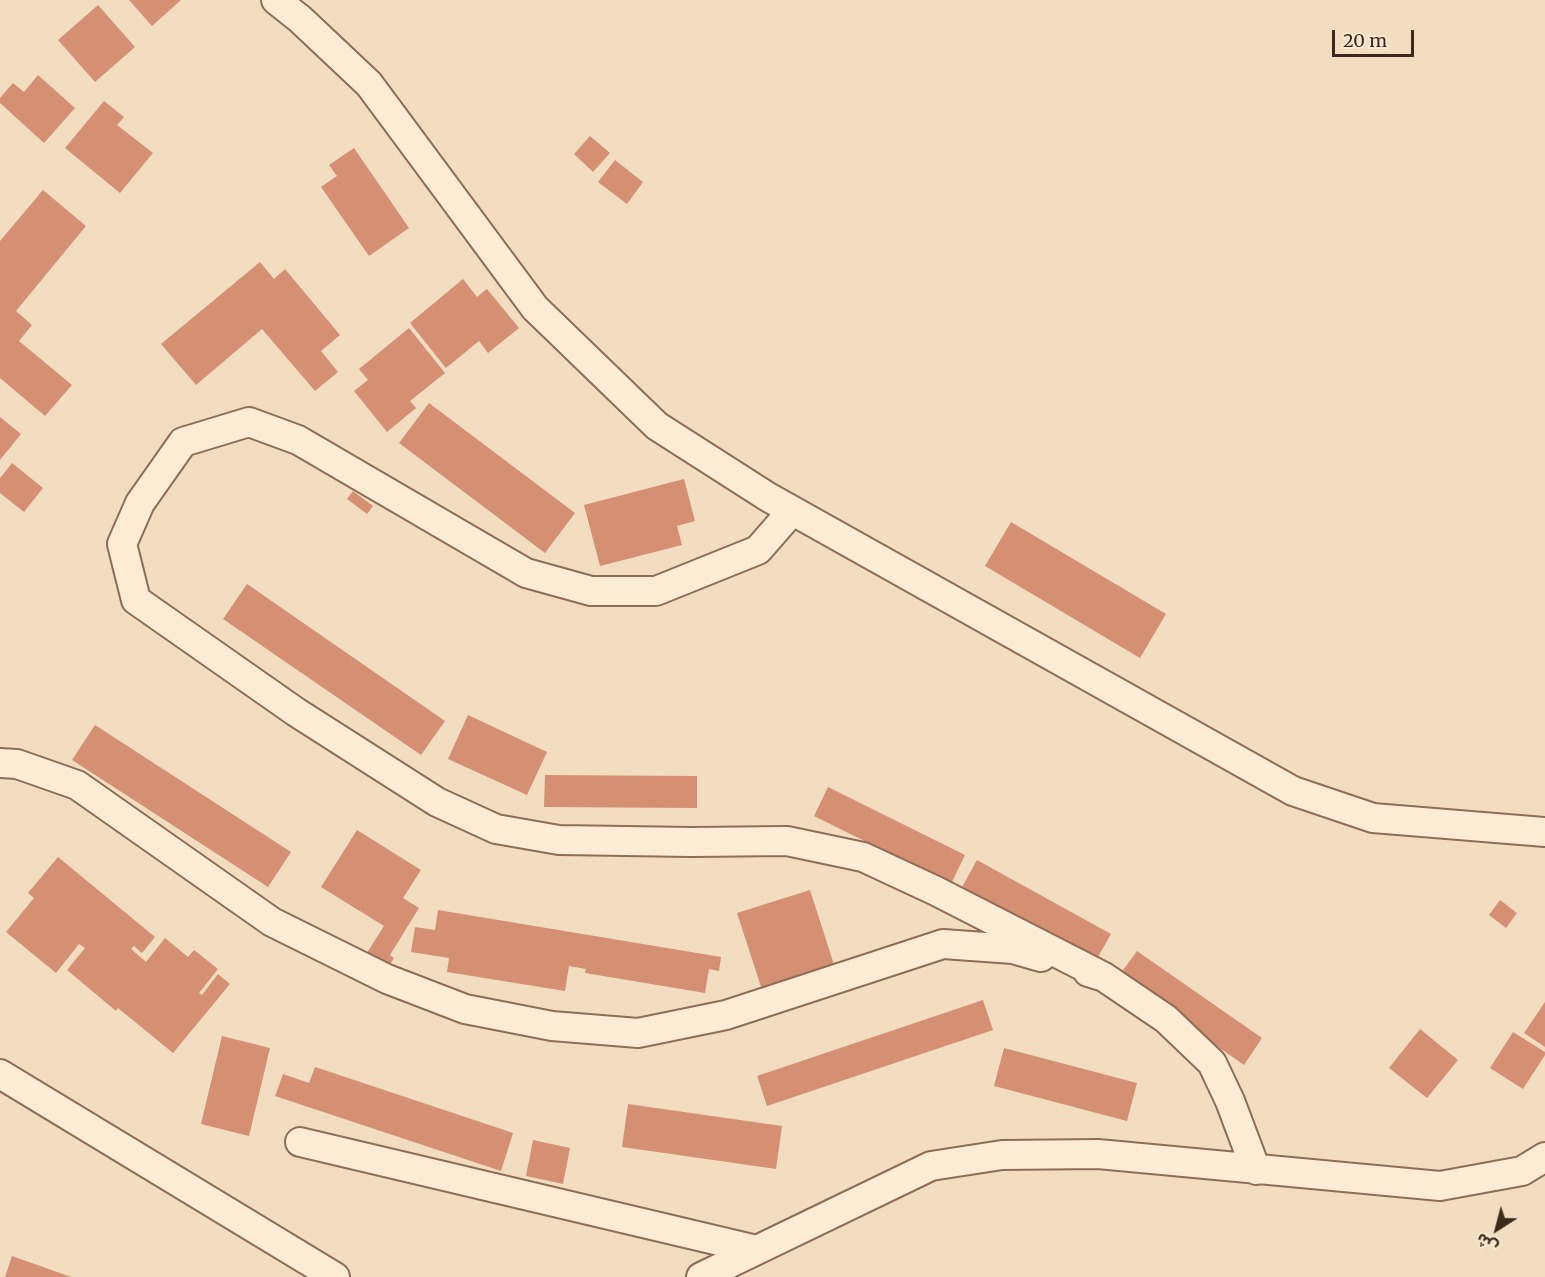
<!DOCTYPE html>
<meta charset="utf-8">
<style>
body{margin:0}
#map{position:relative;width:1545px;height:1277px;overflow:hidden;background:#f3ddc1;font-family:Merriweather,"Noto Sans Arabic",serif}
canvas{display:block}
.north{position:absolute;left:1467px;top:1199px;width:60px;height:60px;-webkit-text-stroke:4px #f9e9d1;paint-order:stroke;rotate:216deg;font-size:16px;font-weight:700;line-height:24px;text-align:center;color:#3c281c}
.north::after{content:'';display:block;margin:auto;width:21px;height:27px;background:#3c281c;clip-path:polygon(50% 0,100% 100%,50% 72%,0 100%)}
.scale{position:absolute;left:1332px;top:30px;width:82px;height:27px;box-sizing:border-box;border:3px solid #3c281c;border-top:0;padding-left:8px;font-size:18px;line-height:21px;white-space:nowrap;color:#3c281c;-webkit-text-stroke:4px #f9e9d1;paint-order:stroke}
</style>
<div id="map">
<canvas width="1545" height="1277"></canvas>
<div class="north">ش</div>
<div class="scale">20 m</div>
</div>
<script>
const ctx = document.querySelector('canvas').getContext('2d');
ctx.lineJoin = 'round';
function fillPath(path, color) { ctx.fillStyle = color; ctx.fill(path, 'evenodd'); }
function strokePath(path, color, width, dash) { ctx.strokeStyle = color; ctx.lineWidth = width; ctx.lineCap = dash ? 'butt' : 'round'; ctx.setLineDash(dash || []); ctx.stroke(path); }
fillPath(new Path2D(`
 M129,0H181L152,26Z
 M98,5L135,47L95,82L58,40Z
 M38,75L75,108L44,143L0,103V98L13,83L24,92Z
 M104,101L124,117L117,125L153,153L120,193L65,148Z
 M590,136L610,153L593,172L574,154Z
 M354,148L409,228L369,256L321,187L337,176L329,165Z
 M615,160L643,182L627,204L598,182Z
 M43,190L86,226L16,311L32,325L19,341L72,385L45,416L0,378V241Z
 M260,262L274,279L285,269L340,335L321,351L338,372L315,391L262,329L196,385L161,344Z
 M463,279L477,297L487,289L519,328L488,353L479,341L446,368L410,323Z
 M409,328L445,373L410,401L416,408L387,432L354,391L368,380L359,369Z
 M429,403L575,513L545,553L399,443Z
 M0,417L21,434L0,460Z
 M12,463L43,488L24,512L0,493V478Z
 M684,479L695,521L677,526L682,545L600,566L584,505Z
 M353,491L373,506L367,514L347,499Z
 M1011,522L1166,614L1140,658L985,566Z
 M247,584L445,721L421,755L223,619Z
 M468,715L547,752L527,795L448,759Z
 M95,725L291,852L268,887L72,760Z
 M545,775L697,776V808L544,807Z
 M828,787L965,855L951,884L814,816Z
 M357,830L421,870L403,898L419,908L390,955L394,958L385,973L363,959L384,926L321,887Z
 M58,857L155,937L142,953L134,946L131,949L146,962L165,938L188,957L194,950L218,969L199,993L202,995L218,974L230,984L173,1053L118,1008L116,1011L67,970L85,948L79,944L56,973L6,932L34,898L28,893Z
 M977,860L1111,934L1095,962L961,889Z
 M810,890L837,974L764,996L737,913Z
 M1500,900L1517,913L1506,928L1489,915Z
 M438,910L721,957L719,971L709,969L705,993L585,973L586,969L569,966L565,991L447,972L449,958L411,952L415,927L435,930Z
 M1137,951L1262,1038L1244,1065L1118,977Z
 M983,1000L993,1030L767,1106L757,1076Z
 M1545,1002V1047L1524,1033Z
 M1420,1029L1458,1060L1427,1098L1389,1068Z
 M1513,1032L1545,1052V1055L1523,1089L1490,1068Z
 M222,1036L270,1048L249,1136L201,1124Z
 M1004,1048L1137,1083L1127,1121L994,1086Z
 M315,1067L513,1133L501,1171L275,1096L283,1074L309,1083Z
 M628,1104L782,1126L776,1169L622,1147Z
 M533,1140L570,1148L563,1184L526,1176Z
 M12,1256L71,1277H5Z`), '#d58f72');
const minor = new Path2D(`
 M276,0L300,19L369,84L535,308L657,426L768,497L1293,791L1373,818L1545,832
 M792,511L758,550L656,591H591L526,573L298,440L249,422L183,442L140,503L122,544L136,600L296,712L437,802L496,829L559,840L691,842L787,841L863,857L936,891L1104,977
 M0,763L17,764L77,785L272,922L387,979L465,1009L552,1026L638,1033L726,1015L943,944L1013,949L1041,957
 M1088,972L1104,977L1166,1019L1212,1063L1230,1101L1256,1170
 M0,1074L335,1277
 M300,1142L757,1250
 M701,1277L931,1166L1002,1155L1098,1154L1440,1186L1522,1171L1545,1157`);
strokePath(minor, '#8e6d56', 32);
strokePath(minor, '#fcecd5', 28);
</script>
